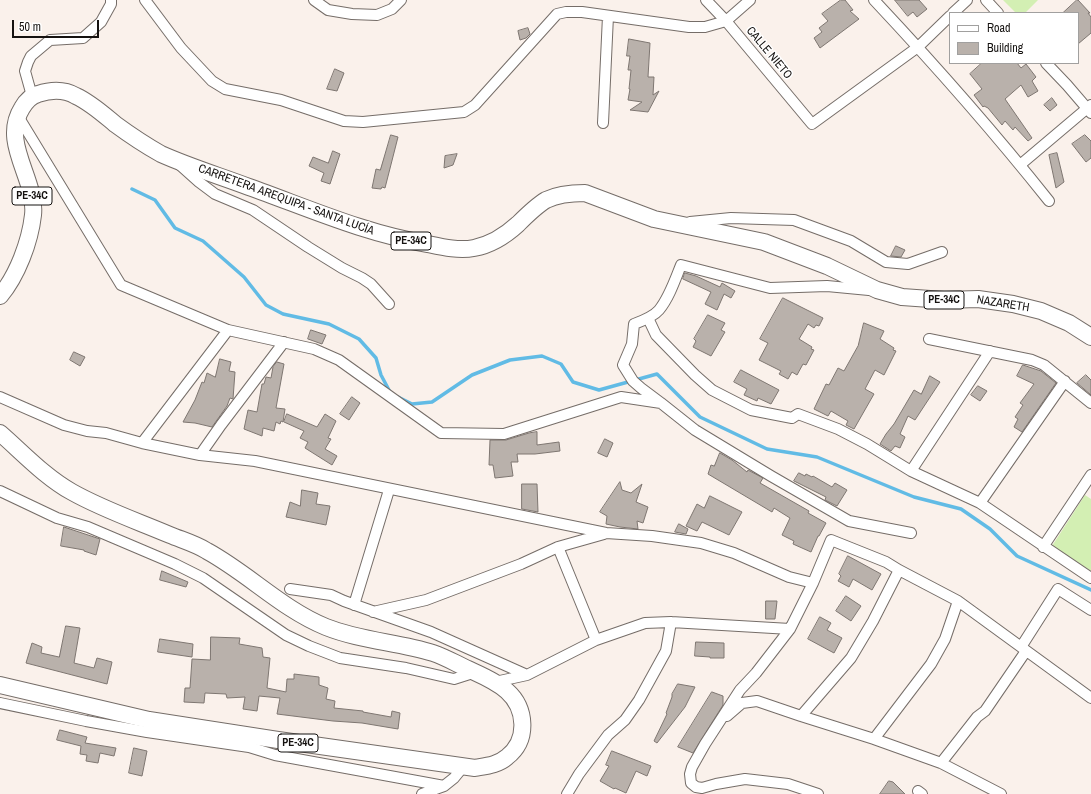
<!DOCTYPE html>
<meta charset="utf-8">
<style>
body{margin:0}
#map{position:relative;width:1091px;height:794px;overflow:hidden;background:#faf1eb;font-family:"Archivo Narrow",sans-serif}
canvas{display:block}
.legend{position:absolute;left:949px;top:12px;width:130px;height:52px;box-sizing:border-box;background:#fff;border:1px solid #a1a09f;margin:0;padding:5px 7px;list-style:none;font-size:12px;color:#151210}
.legend li{display:flex;align-items:center;gap:8px;height:20px}
.legend b{width:20px;border:1px solid #a1a09f}
.scale{position:absolute;left:12px;top:20px;width:87px;height:18px;box-sizing:border-box;border:2px solid #151210;border-top:0;padding-left:5px;font-size:12px;line-height:14px;white-space:nowrap;color:#151210;-webkit-text-stroke:3px #fff;paint-order:stroke}
</style>
<div id="map">
<canvas width="1091" height="794"></canvas>
<ul class="legend">
<li><b style="height:5px;background:#fff"></b>Road</li>
<li><b style="height:11px;background:#b9b1ab"></b>Building</li>
</ul>
<div class="scale">50 m</div>
</div>
<script>
const ctx = document.querySelector('canvas').getContext('2d');
ctx.lineJoin = 'round';
function fillPath(path, color) { ctx.fillStyle = color; ctx.fill(path, 'evenodd'); }
function strokePath(path, color, width, dash) { ctx.strokeStyle = color; ctx.lineWidth = width; ctx.lineCap = dash ? 'butt' : 'round'; ctx.setLineDash(dash || []); ctx.stroke(path); }
function drawText(font, color, halo, rows, align = 'center') {
  ctx.font = font + ' "Archivo Narrow",sans-serif'; ctx.lineWidth = 3; ctx.setLineDash([]); ctx.textBaseline = 'middle'; ctx.strokeStyle = halo; ctx.fillStyle = color; for (const [text, x, y, turn = 0] of rows) {
    ctx.save(); ctx.translate(x, y); ctx.rotate((+turn || 0) * Math.PI / 180); ctx.textAlign = isNaN(turn) ? turn : align; if (halo) ctx.strokeText(text, 0, 0); ctx.fillText(text, 0, 0); ctx.restore();
  }
}
fillPath(new Path2D(`
 M1003,0H1038L1025,13H1016Z
 M1085,495L1091,499V571L1052,546Z`), '#d3efb3');
strokePath(new Path2D(`
 M132,189L155,200L175,228L203,241L244,277L266,305L283,314L329,324L359,339L376,358L381,375L390,392
 M398,397L412,404L432,402L472,375L510,360L542,356L561,364L573,382L599,390L657,374L700,417L767,449L817,457L914,497L961,509L990,529L1017,556L1091,590`), '#61bbe5', 3.5);
const building = new Path2D(`
 M841,0H845L853,10L850,11L859,19L820,48L814,38L822,32L819,28L828,21L822,14Z
 M895,0H919L927,9L917,17L913,12L908,16Z
 M1077,0H1078L1090,13H1088L1091,17V33L1078,44V13H1063Z
 M528,28L530,34L526,38L520,40L518,31Z
 M629,39L650,43L648,77H654L653,95L659,91L648,112L630,110L642,102L628,100L630,89H629L631,70H628L630,56H627Z
 M982,63H1017L1021,68L1026,64L1036,77L1032,81L1038,91L1028,97L1021,85L1005,99L1032,138L1028,141L1015,127L1013,130L1005,121L1002,125L988,108L984,106L983,107L974,95L982,89L970,74Z
 M335,69L344,73L337,91L327,89Z
 M1052,98L1057,105L1050,111L1044,105Z
 M391,135L398,137L385,188L382,187L381,189L372,188L376,169L380,170Z
 M1085,135L1091,141V158L1086,162L1072,144Z
 M333,151L340,154L330,184L321,181L324,173L309,166L313,157L328,163Z
 M1057,153L1064,182L1056,188L1049,155Z
 M457,154L453,165L444,168L445,156Z
 M896,246L905,250L901,257L891,256Z
 M685,273L696,276L720,287L722,283L735,291L731,298L724,294L717,310L705,304L711,292L683,279Z
 M783,298L823,318L819,326L816,325L814,328L808,324L799,339L812,347L811,349L814,350L806,365L803,364L797,375L792,372L788,379L779,374L781,371L759,360L768,343L760,339Z
 M708,315L725,323L721,330L725,332L711,356L693,347L696,341L694,339Z
 M864,323L884,331L880,339L894,348L893,350L896,351L884,375L875,370L865,389L874,394L854,429L846,425L848,421L831,411L828,416L814,409L826,384L829,385L838,368L844,371L858,346Z
 M311,330L326,335L322,344L308,339Z
 M74,352L85,357L80,366L70,360Z
 M220,359L231,362L229,371L235,372L233,399L230,398L227,406L212,427L195,423L183,422L195,400L202,382L204,383L207,373L215,377Z
 M277,362L284,364L276,408L285,409L283,422L281,421L280,424L276,422L274,431L263,428L262,436L244,429L248,410L257,412L262,384H264L266,377L271,378L273,367Z
 M1023,365L1041,371L1056,383L1022,432L1014,427L1018,419L1015,417L1023,405L1020,403L1034,384L1017,376Z
 M741,370L779,390L771,404L758,398L757,401L744,395L747,389L734,382Z
 M1086,375L1091,380V395L1077,383Z
 M930,376L940,382L915,420L908,416L900,434L905,437L900,448L895,446L891,451L880,444L886,434L894,424L914,390L921,394Z
 M978,386L987,391L980,401L971,395Z
 M352,397L360,403L349,420L340,414Z
 M287,414L317,427L325,414L336,421L328,438L331,439L325,449L337,456L332,465L305,448L308,442L300,438L304,431L284,422Z
 M537,432V445L559,442L560,451L535,454H517L518,462H511L513,476L495,478L493,465H489L490,440H506L529,433Z
 M605,439L613,443L607,457L598,453Z
 M720,453L732,460L747,472L748,470L763,478L760,483L809,511L808,513L826,523L819,536H818L811,552L793,544L794,541L782,535L790,518L774,508L772,512L708,474L711,465L714,466Z
 M799,473L805,476L806,474L812,477L813,476L832,487L835,483L847,490L837,506L825,500L826,497L794,481Z
 M620,482L622,490L631,493L642,484L636,502L648,507L643,523L637,521L638,529L620,527L606,524L607,516L600,512Z
 M522,484H537L538,512L522,509Z
 M302,490L318,493L316,504L330,506L326,525L286,517L290,502L300,506Z
 M710,496L742,512L729,535L702,522L697,531L686,526L697,504L704,508Z
 M679,524L688,529L686,534L675,532Z
 M64,527L100,539L96,555L84,551V550L61,546Z
 M848,556L881,574L872,590L853,579L849,587L838,581L841,576L839,574Z
 M162,571L188,582L186,587L160,580Z
 M846,596L861,606L851,621L836,611Z
 M766,601H777L775,619H766Z
 M820,617L831,623L827,630L842,638L834,653L808,639Z
 M66,626L80,628L74,663L94,668L97,658L112,662L107,684L26,663L32,643L42,647L41,653L59,657Z
 M211,637L240,638L239,644L262,648L263,657L270,658L267,688L286,692L287,679H294V674L319,677V685L328,688L326,699L335,701L334,708L363,711V712L391,717L392,711L400,713L398,729L362,723L333,721L277,714L280,698L259,696L257,711L243,709L245,697L227,698L226,694L205,693L204,703L184,702L185,688H190L192,659L210,660Z
 M160,639L193,644L192,657L158,652Z
 M696,642L724,643V658H710V657L695,656Z
 M678,684L695,687L685,707L657,743L654,741L667,714L666,713L672,697V694Z
 M712,692L723,696V705L693,753L678,747Z
 M60,730L87,737L85,743L116,748L114,756L100,753L98,763L86,761L87,755L80,754L81,746L57,740Z
 M134,748L147,751L142,776L129,773Z
 M612,751L651,766L647,776L636,771L626,793L615,788L614,789L600,781L609,766L606,765Z
 M889,781L893,782L905,794H880Z`);
fillPath(building, '#b9b1ab');
strokePath(building, '#7e7671', 1);
const street = new Path2D(`
 M145,0L181,48L212,81L225,89L281,100L344,121L363,122L464,112L475,105L557,14L566,12H582L689,27H705L726,21L750,0
 M314,0L328,10L352,14L377,15L392,9L401,0
 M706,0L726,21L812,124L918,47L950,16
 M874,0C935,65 994,132 1049,201
 M986,0L998,13
 M953,13L967,0
 M1046,63L1067,85L1091,113
 M32,96L25,71L28,62L31,56L50,40L83,38L101,22L111,4V0
 M18,116L121,285L228,330L314,349L339,360L441,433L504,434L621,397L661,403
 M603,123L608,16
 M180,165L199,182L215,194L253,210L308,247L342,268L362,278L371,284L389,304
 M1020,165L1091,105
 M690,222L731,218L794,220L851,241L886,262L908,264L942,252
 M869,290L827,286L770,288L681,265C675,280 669,298 659,310C653,317 642,321 634,324L632,344L623,365L633,381L641,388L661,403L695,430L771,476L849,521L911,533
 M648,318L656,335L695,375L712,390L751,410L792,418L798,414L838,429L867,444L911,471L980,503L1091,578
 M929,339L1032,360L1044,365L1091,403
 M0,397L64,425L87,431L106,433L142,443L200,455L255,461L606,533L652,536L701,543L734,553L789,577L813,583
 M142,443L228,330
 M200,455L221,425L284,342
 M911,471L990,351
 M0,491L57,518L88,527L175,564L203,578L286,635L309,646L340,658L406,668L454,679L476,672
 M980,503L1065,381
 M558,547L596,640
 M1043,547L1091,475
 M290,589L331,595L344,601L431,632L527,675
 M354,605L389,490
 M373,612L426,600L521,564L558,547L604,534
 M1021,647L1058,589L1091,610
 M495,682L527,675L596,640L645,623L671,622L790,629
 M0,703L86,721L147,732L249,747L275,755L444,786
 M727,716L742,703L757,701L801,716L874,739L941,763L1001,794
 M801,716L851,658L873,621L899,570
 M874,739L931,664L945,639L958,601
 M941,763L977,717L985,711L1026,651
 M918,791L922,794
 M422,794L444,786L454,778L463,767
 M567,794L579,774L608,735L625,720L639,700L666,651L671,622
 M818,794L788,784L745,779L716,784L702,788L696,787L691,783L690,774L692,767L705,744L740,690L756,673L790,629L813,583L831,540L886,562L899,570L958,601L1091,698`);
const primary = new Path2D(`
 M0,296C17,276 30,242 33,215C37,179 0,143 22,108C26,101 31,96 38,94C50,90 64,89 76,96C91,103 103,114 115,124C130,135 145,145 161,154C190,167 220,176 249,187C308,208 366,234 428,244C442,247 459,251 474,248C490,245 506,235 518,224C527,215 536,206 546,200C558,194 572,193 585,193L654,219L764,242L827,266L877,290L902,297L944,300L978,299L1013,304L1041,311L1069,323L1091,337
 M0,433C23,453 45,477 72,492C102,509 137,521 170,535C182,540 196,544 207,551C249,574 282,609 326,627C361,641 399,642 433,653C445,657 457,664 468,669C481,675 496,681 507,691C526,708 529,740 507,757C498,765 486,766 475,768L278,740L149,720L0,685`);
strokePath(street, '#756d68', 12);
strokePath(primary, '#756d68', 18);
strokePath(street, '#fff', 10);
strokePath(primary, '#fff', 16);
for (const [x, y, w] of [
 [32,196,40],
 [411,241,40],
 [944,300,40],
 [298,743,40]
]) { const box = new Path2D(); box.roundRect(x - w / 2, y - 9, w, 18, 3); ctx.fillStyle = '#fff'; ctx.fill(box); strokePath(box, '#151210', 1); }
drawText('bold 11px', '#151210', null, [
 ["PE-34C",32,196],
 ["PE-34C",411,241],
 ["PE-34C",944,300],
 ["PE-34C",298,743]
]);
drawText('12px', '#151210', '#fff', [
 ["CALLE NIETO",769,53,50],
 ["CARRETERA AREQUIPA - SANTA LUCÍA",286,200,20],
 ["NAZARETH",1003,304,9]
]);
</script>
